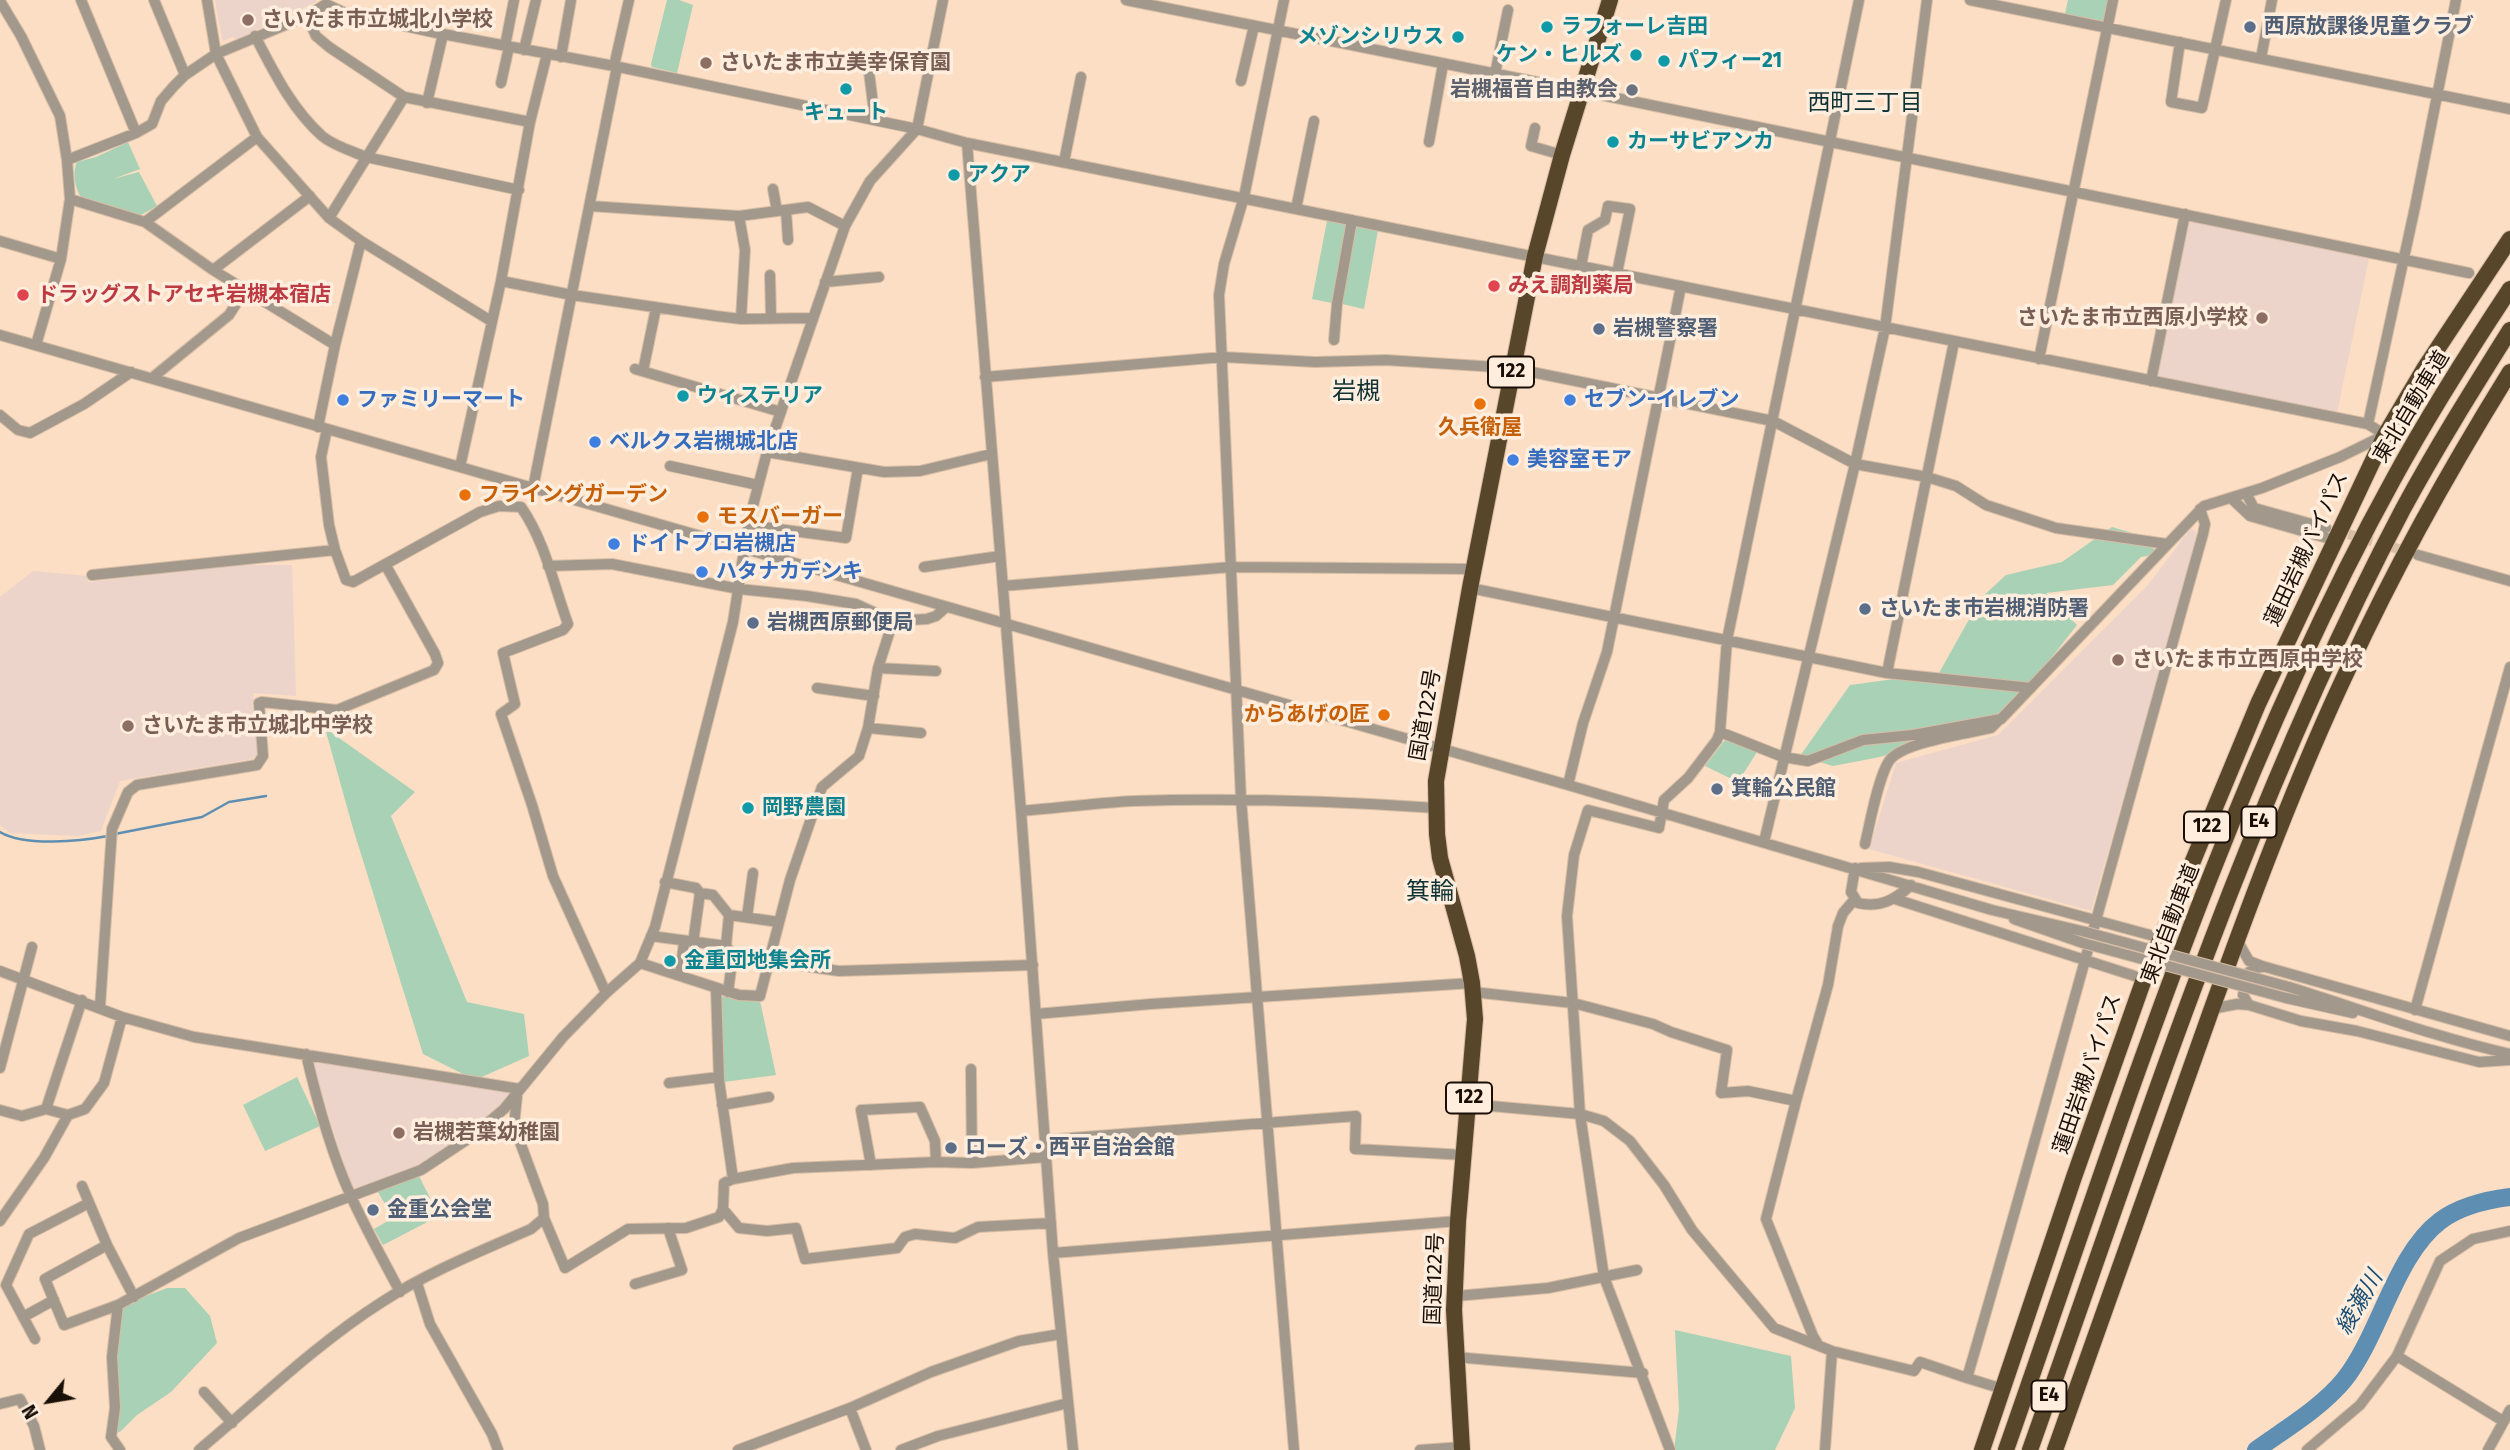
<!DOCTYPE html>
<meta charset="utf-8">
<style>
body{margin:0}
#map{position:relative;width:2510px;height:1450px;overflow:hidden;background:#fbdec3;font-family:"Fira Sans",sans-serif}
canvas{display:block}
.north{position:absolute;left:14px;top:1366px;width:70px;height:70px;-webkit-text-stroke:5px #ffeddd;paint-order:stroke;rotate:240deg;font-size:19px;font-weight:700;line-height:28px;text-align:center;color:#190f06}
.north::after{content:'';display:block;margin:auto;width:24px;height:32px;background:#190f06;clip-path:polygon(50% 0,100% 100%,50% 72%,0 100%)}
</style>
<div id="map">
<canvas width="2510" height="1450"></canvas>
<div class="north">N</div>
</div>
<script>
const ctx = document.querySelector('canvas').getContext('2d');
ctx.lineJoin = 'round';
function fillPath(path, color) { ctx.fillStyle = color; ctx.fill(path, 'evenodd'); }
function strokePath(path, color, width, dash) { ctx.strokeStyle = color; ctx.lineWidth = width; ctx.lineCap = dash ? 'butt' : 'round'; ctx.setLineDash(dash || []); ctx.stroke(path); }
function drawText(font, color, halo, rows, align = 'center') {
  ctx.font = font + ' "Fira Sans","Noto Sans JP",sans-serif'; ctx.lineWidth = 7; ctx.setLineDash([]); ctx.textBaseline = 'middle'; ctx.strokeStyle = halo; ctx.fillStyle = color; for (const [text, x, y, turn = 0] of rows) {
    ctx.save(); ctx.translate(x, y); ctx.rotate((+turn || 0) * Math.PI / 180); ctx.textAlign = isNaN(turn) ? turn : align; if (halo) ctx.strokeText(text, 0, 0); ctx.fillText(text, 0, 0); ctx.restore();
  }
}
fillPath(new Path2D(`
 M215,0H316V2L237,39L232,37L224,41L222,39Z
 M2186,220L2369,258L2337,413L2155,377Z
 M2191,528L2199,535L2091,911L1869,849L1896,763L1998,735L2148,585Z
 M238,565H292L296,696L253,693L258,755L252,759L120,781L101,831L78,836L10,833L0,825V597L33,571L87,576L88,582Z
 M311,1060L506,1090L511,1094L509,1100L418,1167L352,1190Z`), '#ecd4ca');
fillPath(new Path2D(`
 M667,0H679L693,5L677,73L652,67L651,64Z
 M2068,0H2108L2104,21L2065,14Z
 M128,142L140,169L113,179L139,172L157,206L141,215L81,197C75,189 72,172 77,162L96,157Z
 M1327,221L1347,225L1332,303L1312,299Z
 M1356,226L1378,230L1364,309L1342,304Z
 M2112,527L2145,537L2157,554L2141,557L2113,585L2046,593L2077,625L2048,662L1988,724L1880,757L1833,766L1800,756L1850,685L1939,673L1981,598L2006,575L2062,562Z
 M325,728L415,792L391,816L467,1002L524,1014L529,1056L475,1080L423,1054L352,825Z
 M1725,740L1757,752L1738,782L1705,766Z
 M725,995L760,1001L776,1075L724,1082L721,998Z
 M297,1077L320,1126L265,1151L243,1105Z
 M419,1176L439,1216L383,1245L374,1229L393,1218L378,1192Z
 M167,1288H185L210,1316L217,1343L171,1392L137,1415L121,1431L106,1438L123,1305Z
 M1675,1330L1791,1356L1795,1408L1775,1450H1674L1679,1410Z`), '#a8d1b5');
strokePath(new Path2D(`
 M0,832C25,847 81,841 108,836
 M115,834L202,817L229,802L266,796`), '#5f8eb3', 2.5);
strokePath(new Path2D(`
 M2256,1450C2285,1429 2321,1408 2344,1380C2380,1335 2395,1255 2440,1221C2460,1206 2486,1200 2510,1197`), '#5f8eb3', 18);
strokePath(new Path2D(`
 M2334,530L2412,553`), '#d9bfa7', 10, [10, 5]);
const minor = new Path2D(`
 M81,0L136,133
 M154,0L185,75
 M207,0L216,54L257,137L329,218L361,241L491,321
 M1126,0L1582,91L2469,273
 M1284,0L1244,197L1224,264L1219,295L1241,799L1294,1450
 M1970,0L2510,109
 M0,1L21,36L60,116L67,160L70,199L61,259L36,345
 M326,4L345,13L432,32L614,66L917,129L967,143L2368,424L2385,435
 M307,16L316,36L329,47L404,97L530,122
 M255,36C274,72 291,108 322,136C334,146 352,151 366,157L519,190
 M2180,42L2171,102L2202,108L2226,0
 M505,46L514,0
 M524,50L536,0
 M561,57L571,0
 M2261,58L2272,0
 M614,66L629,0
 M869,72L875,120
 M1495,74L1508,10
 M1241,81L1254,26
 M501,83L509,47
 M427,103L443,34
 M1535,128L1531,146L1562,155
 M1429,142L1443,64
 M967,143L1021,811L1053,1253L1073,1450
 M67,160L136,133L152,124L161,101L174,86L185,75L216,54L307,16L326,4
 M1064,162L1081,77
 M773,189L777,211
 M70,199L145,222L213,270L335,345
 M590,206L739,216L808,207L845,226
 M1296,209L1314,121
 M786,210L788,240
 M739,216L745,250L741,319
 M329,218L404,97
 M145,222L257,137
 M0,241L61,259
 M1581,266L1588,230L1605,220L1608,206L1630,209L1617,273
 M213,270L310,196
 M770,275L771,318
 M501,281L572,295L716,316L741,319L811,318
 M825,282L879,277
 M0,335L1568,785L1992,910L2086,932
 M1334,340L1337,304L1352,220
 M2039,359L2113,0
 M635,369L781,412
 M643,371L656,308
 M985,377L1223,357L1315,362L1386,360L1512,368L1773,421L1855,464L1927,477L1956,486L1986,505L2056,528L2167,544
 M152,378L229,315L245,290
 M2151,381L2185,214
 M0,415L18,430L30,433L84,404L131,372
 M2368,424L2415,207L2456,0
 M318,427L335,345L361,241
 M327,429L321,457L329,525L335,550L346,580L353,582L480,512L499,506L521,507C545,541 554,586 568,624L563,630L503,653L515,704L501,714L532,805L553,876L606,993
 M767,452L884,472L920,471L991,454
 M670,466L758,485
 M460,467L501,281L530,122L547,54
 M533,488L617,67
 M2246,493L2254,508L2326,528
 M2231,498L2250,516L2334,540
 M748,525L846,538L858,468
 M2418,555L2510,581
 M548,566L612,564L739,589L807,596L856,604L893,621L927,619L936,616L945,608
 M924,567L1000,556
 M92,575L335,550
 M1003,586L1231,567L1474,569
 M1470,588L1887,673L2031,688
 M878,668L936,671
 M1887,673L1954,342
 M817,688L874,696
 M868,728L921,733
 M1720,732L1783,757L1808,761L1863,740L1913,735L2001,719L2204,506L2262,488L2340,457L2385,435
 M1568,785L1583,723L1607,652L1681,286
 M1021,811C1058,808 1096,803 1133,801C1234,798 1335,801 1436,808
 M1764,842L1855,464L1885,328L1927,0
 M1865,844C1870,823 1878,778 1889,761C1902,742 1967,734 1991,728L1999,720
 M1855,868L1851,892L1858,903C1880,908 1895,900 1911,885
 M1861,868L1889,867L1918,872L2161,938
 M665,882L696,888L700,893L713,895L729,915L779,922
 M1895,899L2144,979
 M747,917L753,873
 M2014,919L2083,943
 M651,936L726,946L733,955L728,992
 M2237,940L2249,961L2262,966
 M693,943L700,893
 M726,946L729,915
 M769,961L839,971L1033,965
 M640,963L739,995L760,996L790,880L822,787L859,756L868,728L878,668L893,621
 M0,971L122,1017L194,1037L520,1089
 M680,976L684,942
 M2289,987C2363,1010 2434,1037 2510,1054
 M716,988L719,1080L733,1179
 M1473,992L1573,1003L1653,1024L1671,1032L1727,1050L1721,1093L1748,1091L1796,1101
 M2286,998L2353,1013
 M100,1007L112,829L128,792L137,785L257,765L263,756L259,703L262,702L337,710L434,670L438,663L435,654L385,564
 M2212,1009L2237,1004L2249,1005
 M2415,1010L2510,667
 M1036,1014L1151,1004L1472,983
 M2510,1036L2262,966L2249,972L2243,995L2249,1005L2301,1021L2357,1031L2479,1062L2510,1060
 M306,1054C317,1101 330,1150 350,1194C365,1228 383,1259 400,1292
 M0,1068L32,947
 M971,1069L972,1163
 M669,1083L719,1077
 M517,1096L514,1126L543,1204L544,1218L565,1268L628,1229L686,1228L719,1217L723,1209L724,1183L733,1179L793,1168L936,1162L972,1163L1046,1157
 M1468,1104L1580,1114L1604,1121L1630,1141L1664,1185L1692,1230L1774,1328L1832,1351L1914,1371L1920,1362L1967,1378C2049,1098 2124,815 2203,534L2205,524L2200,509
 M722,1105L769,1097
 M0,1110L22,1116L46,1109
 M68,1115L46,1109L82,1000
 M1045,1140L1356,1116L1355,1149L1465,1155
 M871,1165L861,1110L920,1107L935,1141L936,1162
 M82,1186L107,1245L134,1297
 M723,1209L739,1228L767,1231L796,1228L805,1259L897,1248L905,1237L915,1234L955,1238L978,1227L1051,1223
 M0,1221L44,1158L68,1115L85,1109L104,1083L122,1017
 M107,1245L45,1279L64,1325L118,1305
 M1053,1253L1458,1221
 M417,1283L430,1324L492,1434L498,1450
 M635,1284L682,1270L668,1228
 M1456,1296L1548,1288L1637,1270
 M23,1317L54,1300
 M35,1339L6,1285L29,1234L89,1203
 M1819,1346L1813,1336L1766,1219L1796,1101L1828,985L1838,926L1843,913L1854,900
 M2397,1356L2503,1421
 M1455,1357L1643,1373
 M1967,1378L2003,1389
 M204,1392L232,1423
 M0,1404L20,1399L34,1426L40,1450
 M850,1408L866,1450
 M120,1450L111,1437L115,1408L112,1357L118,1305L239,1238L421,1170L471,1137L504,1109L563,1037L606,993L640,963L655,927L733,622L748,525L767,452L845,226L870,181L917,129L943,0
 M199,1450C259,1400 316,1344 382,1302C428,1272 481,1251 531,1229L544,1218
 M738,1450L850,1408L931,1372L1019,1341L1061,1334
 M901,1450L938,1436L1068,1403
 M1420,1450L1462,1447
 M1670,1450L1604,1277L1580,1114L1567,916L1574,855L1588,810L1659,828L1664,800L1688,778L1717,740L1720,732L1727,640L1859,0
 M1825,1450L1832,1351
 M2307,1450L2360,1405L2397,1356L2440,1261L2473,1239L2510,1231
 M2488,1450L2510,1410`);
const highway = new Path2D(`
 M1462,1450L1454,1310L1458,1221L1475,1019L1472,983L1467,956L1440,858L1437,834L1436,781L1470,588L1535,256L1562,155L1610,0
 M1982,1450L2074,1177L2144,979L2258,704L2385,435L2424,369L2510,239
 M2006,1450C2121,1122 2225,785 2393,480C2429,414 2469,351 2510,289
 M2030,1450C2143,1132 2245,808 2403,509C2436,448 2473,389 2510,330
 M2055,1450C2108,1304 2158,1157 2211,1011C2253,895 2296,779 2349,667C2396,565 2451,467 2510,372`);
strokePath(minor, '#d7bda5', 12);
strokePath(highway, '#d7bda5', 18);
strokePath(minor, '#a2998c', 10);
strokePath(highway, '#58462a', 16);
const minorBridge = new Path2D(`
 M2086,932L2289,987
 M2083,943L2286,998`);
strokePath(minorBridge, '#d7bda5', 12, []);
strokePath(minorBridge, '#a2998c', 10);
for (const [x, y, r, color] of [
 [248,20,7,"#8d6e63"],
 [1547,27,7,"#0f9aa8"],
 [2250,27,7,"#5c6f8a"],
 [1458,37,7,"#0f9aa8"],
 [1636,55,7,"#0f9aa8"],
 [1664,61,7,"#0f9aa8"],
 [706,63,7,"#8d6e63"],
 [846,89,7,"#0f9aa8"],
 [1632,90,7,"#6b7280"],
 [1613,142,7,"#0f9aa8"],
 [954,175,7,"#0f9aa8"],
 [1494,286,7,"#e0444e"],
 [23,295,7,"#e0444e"],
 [2262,318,7,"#8d6e63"],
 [1599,329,7,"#5c6f8a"],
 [683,396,7,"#0f9aa8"],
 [343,400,7,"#3f7fe0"],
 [1570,400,7,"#3f7fe0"],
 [1480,404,7,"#e8710a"],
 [595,442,7,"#3f7fe0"],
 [1513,460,7,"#3f7fe0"],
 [465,495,7,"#e8710a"],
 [703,517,7,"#e8710a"],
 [614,544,7,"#3f7fe0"],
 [702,572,7,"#3f7fe0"],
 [1865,609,7,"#5c6f8a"],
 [753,623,7,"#5c6f8a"],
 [2118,660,7,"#8d6e63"],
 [1384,715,7,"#e8710a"],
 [128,726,7,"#8d6e63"],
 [1717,789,7,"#5c6f8a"],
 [748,808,7,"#0f9aa8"],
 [670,961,7,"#0f9aa8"],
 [399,1133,7,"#8d6e63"],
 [951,1148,7,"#5c6f8a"],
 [373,1210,7,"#5c6f8a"]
]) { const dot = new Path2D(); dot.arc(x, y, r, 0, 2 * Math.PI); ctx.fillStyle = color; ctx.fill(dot); strokePath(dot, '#ffeddd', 2.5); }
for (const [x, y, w] of [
 [1511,372,46],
 [2259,822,35],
 [2207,827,46],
 [1469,1098,46],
 [2049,1396,35]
]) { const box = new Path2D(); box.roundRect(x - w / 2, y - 15.5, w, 31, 5); ctx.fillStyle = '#ffeddd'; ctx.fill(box); strokePath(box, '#190f06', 2); }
drawText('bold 19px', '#190f06', null, [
 ["122",1511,372],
 ["E4",2259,822],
 ["122",2207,827],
 ["122",1469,1098],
 ["E4",2049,1396]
]);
drawText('bold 21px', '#785e54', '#ffeddd', [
 ["さいたま市立城北小学校",262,20],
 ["さいたま市立美幸保育園",720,63],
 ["さいたま市立西原小学校",2248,318,"right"],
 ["さいたま市立西原中学校",2132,660],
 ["さいたま市立城北中学校",142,726],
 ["岩槻若葉幼稚園",413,1133]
], 'left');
drawText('bold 21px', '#0d838f', '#ffeddd', [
 ["ラフォーレ吉田",1561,27],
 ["メゾンシリウス",1444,37,"right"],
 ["ケン・ヒルズ",1622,55,"right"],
 ["パフィー21",1678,61],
 ["キュート",846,113,"center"],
 ["カーサビアンカ",1627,142],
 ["アクア",968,175],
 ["ウィステリア",697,396],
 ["岡野農園",762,808],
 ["金重団地集会所",684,961]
], 'left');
drawText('bold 21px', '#4e5e75', '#ffeddd', [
 ["西原放課後児童クラブ",2264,27],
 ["岩槻警察署",1613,329],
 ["さいたま市岩槻消防署",1879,609],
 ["岩槻西原郵便局",767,623],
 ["箕輪公民館",1731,789],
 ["ローズ・西平自治会館",965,1148],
 ["金重公会堂",387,1210]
], 'left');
drawText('bold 21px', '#5b616d', '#ffeddd', [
 ["岩槻福音自由教会",1618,90]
], 'right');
drawText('bold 21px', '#be3a42', '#ffeddd', [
 ["みえ調剤薬局",1508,286],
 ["ドラッグストアセキ岩槻本宿店",37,295]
], 'left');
drawText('bold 21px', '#366cbe', '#ffeddd', [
 ["ファミリーマート",357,400],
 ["セブン-イレブン",1584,400],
 ["ベルクス岩槻城北店",609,442],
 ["美容室モア",1527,460],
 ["ドイトプロ岩槻店",628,544],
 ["ハタナカデンキ",716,572]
], 'left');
drawText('21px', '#190f06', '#ffeddd', [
 ["東北自動車道",2412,407,-59],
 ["蓮田岩槻バイパス",2307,549,-65],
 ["国道122号",1426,715,-80],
 ["東北自動車道",2171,924,-69],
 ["蓮田岩槻バイパス",2088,1074,-71],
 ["国道122号",1435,1279,-88]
]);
drawText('bold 21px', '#c56008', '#ffeddd', [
 ["久兵衛屋",1480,428,"center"],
 ["フライングガーデン",479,495],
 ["モスバーガー",717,517],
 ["からあげの匠",1370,715,"right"]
], 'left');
drawText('23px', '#0f3235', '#ffeddd', [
 ["西町三丁目",1865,104]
]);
drawText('italic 23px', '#194f75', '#ffeddd', [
 ["綾瀬川",2360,1303,-60]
]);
drawText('24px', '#0f3235', '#ffeddd', [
 ["岩槻",1356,392],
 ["箕輪",1430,892]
]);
</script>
